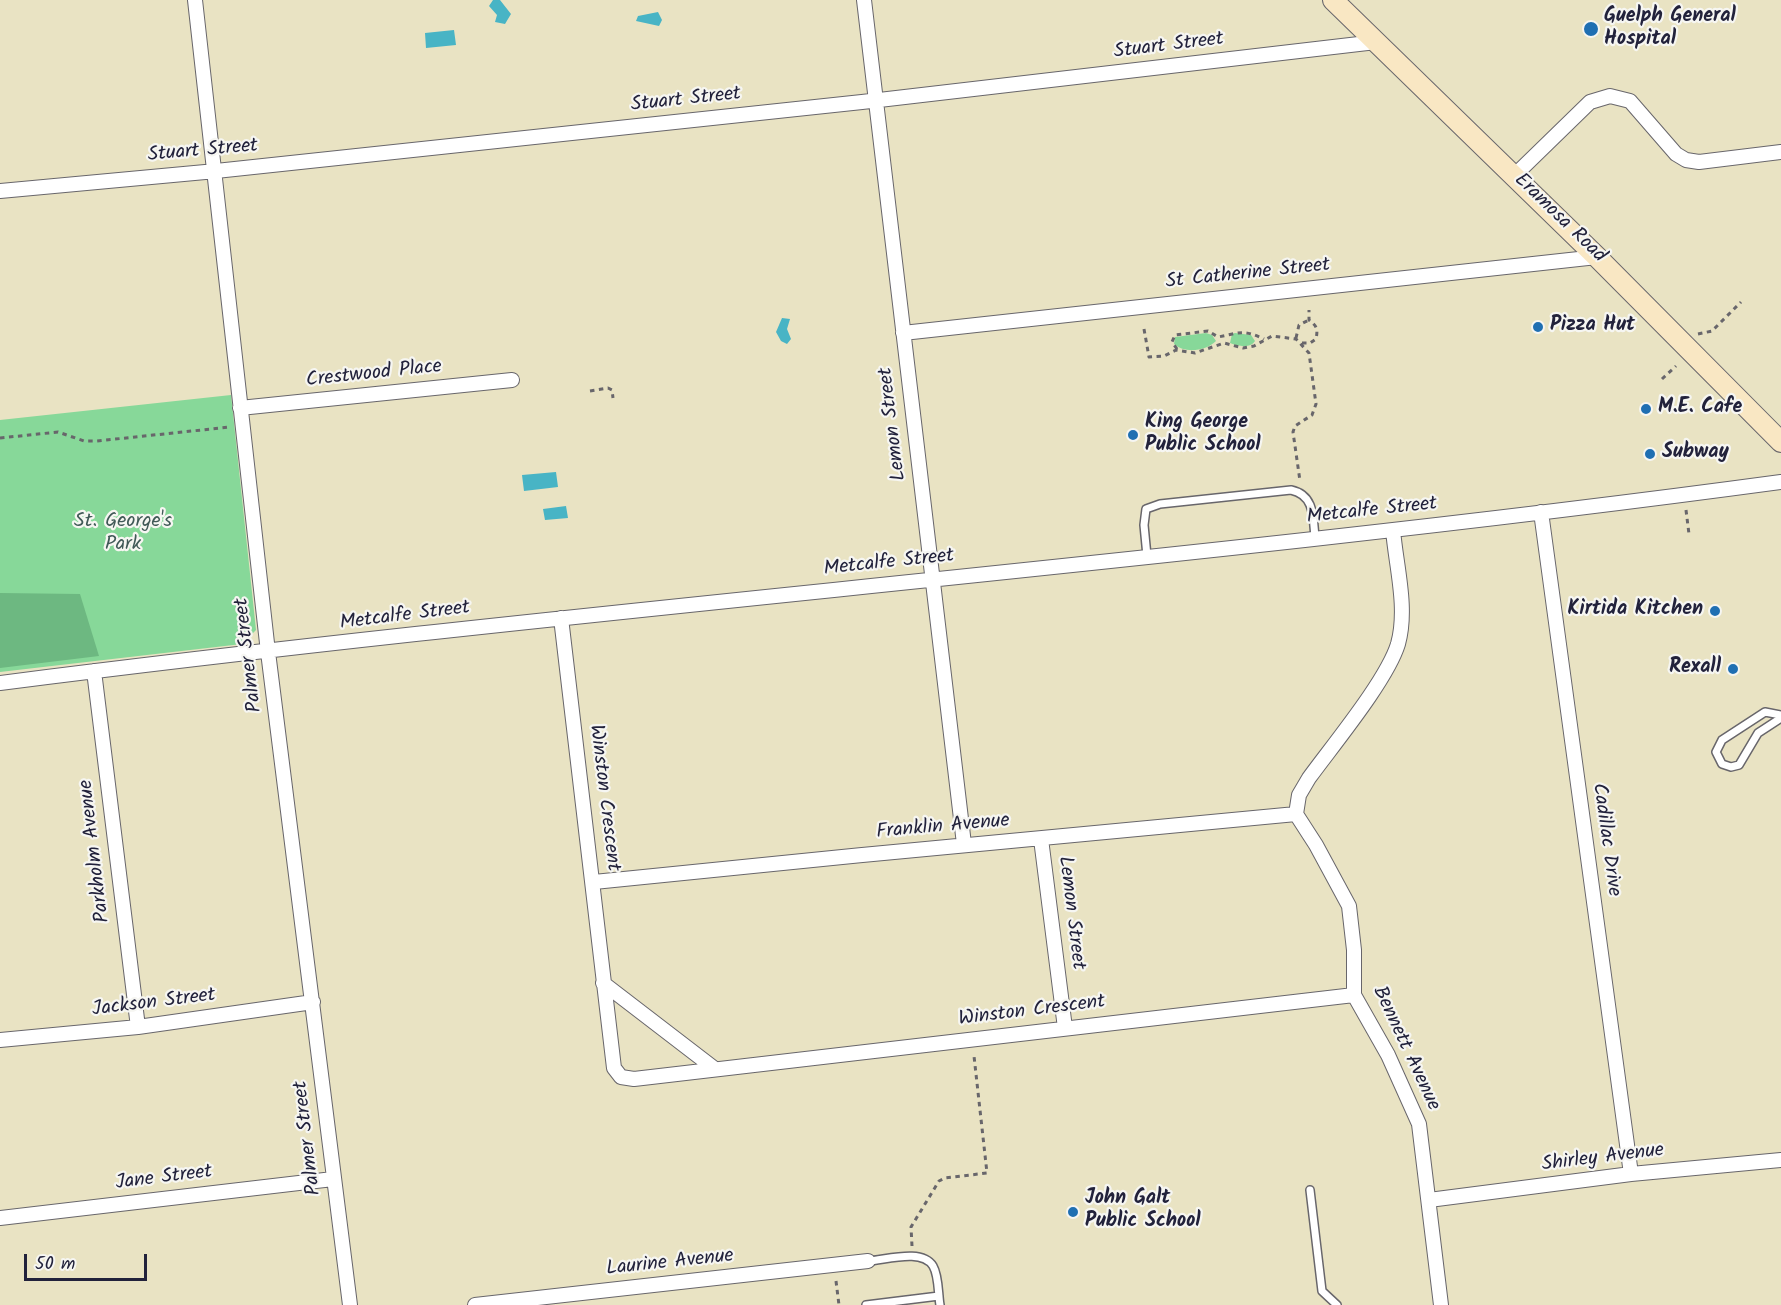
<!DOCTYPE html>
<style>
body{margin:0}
#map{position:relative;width:1781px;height:1305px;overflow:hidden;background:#e9e3c3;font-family:Kalam,sans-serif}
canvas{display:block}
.scale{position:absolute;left:24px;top:1254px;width:123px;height:27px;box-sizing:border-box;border:3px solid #22223b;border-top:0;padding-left:8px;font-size:18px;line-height:21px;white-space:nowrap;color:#22223b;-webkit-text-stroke:4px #f6f6f2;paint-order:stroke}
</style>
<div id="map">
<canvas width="1781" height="1305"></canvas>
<div class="scale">50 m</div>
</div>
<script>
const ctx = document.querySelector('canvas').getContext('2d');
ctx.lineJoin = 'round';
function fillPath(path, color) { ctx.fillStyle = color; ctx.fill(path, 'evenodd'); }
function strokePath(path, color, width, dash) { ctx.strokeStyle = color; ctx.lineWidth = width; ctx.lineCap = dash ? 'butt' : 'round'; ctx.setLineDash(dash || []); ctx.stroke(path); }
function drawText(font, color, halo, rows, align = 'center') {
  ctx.font = font + ' Kalam,sans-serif'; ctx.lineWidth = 4.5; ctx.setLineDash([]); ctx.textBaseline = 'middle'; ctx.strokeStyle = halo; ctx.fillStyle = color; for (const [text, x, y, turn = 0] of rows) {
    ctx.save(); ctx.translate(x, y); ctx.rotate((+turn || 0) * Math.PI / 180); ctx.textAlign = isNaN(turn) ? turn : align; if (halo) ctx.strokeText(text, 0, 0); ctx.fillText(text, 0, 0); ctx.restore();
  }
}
fillPath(new Path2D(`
 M1206,333L1212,335L1216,341C1206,351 1185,354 1174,344L1175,337Z
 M1235,333L1251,335L1255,341C1250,349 1238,346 1230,343L1232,334Z
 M231,395L256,630L242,644L0,672V420Z`), '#87d899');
fillPath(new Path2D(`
 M0,593L80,594L99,656L0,668Z`), '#6db881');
fillPath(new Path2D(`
 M493,0H500L511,14L505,24L495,22L497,15L489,6Z
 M658,12L662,20L659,26L636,21L638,16Z
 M454,30L456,45L426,48L425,33Z
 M782,318L790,319L787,329L791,339L787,344L781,341L776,332Z
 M556,472L558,487L524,491L522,475Z
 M566,506L568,518L545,520L543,509Z`), '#48b4c5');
const lane = new Path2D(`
 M1147,556L1144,525L1146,509L1160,504L1291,490C1315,495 1313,518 1315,538
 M1781,715L1765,712L1722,740L1716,752L1722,764L1731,767L1739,765L1758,733L1781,718
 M1310,1190L1322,1291L1337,1305
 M868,1261C886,1260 922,1248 933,1266C939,1276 938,1294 940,1305
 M866,1305L939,1296`);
const street = new Path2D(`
 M195,0L268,652L350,1305
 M864,0L964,844
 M1514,176L1590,102L1610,96L1630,101L1676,154L1686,160L1699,162L1781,152
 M0,191L216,171L862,102L1376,42
 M903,333L1597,257
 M240,408L512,380
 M1541,512L1631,1174
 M1393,530C1396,566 1408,608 1398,644C1387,680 1333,745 1309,778L1299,795L1296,814L1316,845L1349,906L1354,950V995L1388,1055L1419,1124L1441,1305
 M561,618L614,1068L621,1077L634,1079L1354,995
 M94,671L138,1027
 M0,683C593,607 1189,562 1781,482
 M1041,839L1065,1028
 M594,882C828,858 1061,835 1296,814
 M603,983L715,1069
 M0,1040L138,1027L313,1002
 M1429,1200L1631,1174L1781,1160
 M0,1218L333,1179
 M475,1305L868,1261`);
const secondary = new Path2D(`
 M1333,0L1597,257L1781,442`);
strokePath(lane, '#68666b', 10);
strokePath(street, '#68666b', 16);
strokePath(secondary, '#68666b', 22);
strokePath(new Path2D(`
 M1144,329L1149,357L1164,356L1176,350L1195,353L1224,343L1243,348L1254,346L1272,336L1296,339L1309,353L1316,404L1312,415L1295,426L1293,432L1300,481
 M1698,334L1712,331L1741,302
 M1296,338L1299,325L1309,320
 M1302,343H1310L1316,339C1318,329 1317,326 1309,320V310
 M1177,349L1172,342L1175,335L1208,331L1218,337C1239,333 1243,329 1264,339
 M1662,379L1676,366
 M590,391L608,388L612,390L613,398
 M0,438L58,432L84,441H97L230,427
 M1686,510L1689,534
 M912,1246L911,1227L939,1181L945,1178L987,1173L974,1056
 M836,1281L839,1305`), '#68666b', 3, [4.5, 4.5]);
strokePath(lane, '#fff', 7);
strokePath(street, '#fff', 14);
strokePath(secondary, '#f9e7c3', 20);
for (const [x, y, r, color] of [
 [1591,29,8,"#1f6fb2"],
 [1538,327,6,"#1f6fb2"],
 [1646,409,6,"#1f6fb2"],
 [1133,435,6,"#1f6fb2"],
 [1650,454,6,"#1f6fb2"],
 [1715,611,6,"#1f6fb2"],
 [1733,669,6,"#1f6fb2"],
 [1073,1212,6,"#1f6fb2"]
]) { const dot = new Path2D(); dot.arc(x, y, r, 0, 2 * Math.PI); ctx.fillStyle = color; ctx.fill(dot); strokePath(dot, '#f6f6f2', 2); }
drawText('bold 20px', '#22223b', '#f6f6f2', [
 ["Guelph General",1604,18],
 ["Hospital",1604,41],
 ["Pizza Hut",1550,327],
 ["M.E. Cafe",1658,409],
 ["King George",1145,424],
 ["Public School",1145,447],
 ["Subway",1662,454],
 ["Kirtida Kitchen",1703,611,"right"],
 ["Rexall",1721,669,"right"],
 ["John Galt",1085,1200],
 ["Public School",1085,1223]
], 'left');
drawText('20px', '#22223b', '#f6f6f2', [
 ["Stuart Street",1169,47,-7],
 ["Stuart Street",686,101,-6],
 ["Stuart Street",203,152,-5],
 ["Eramosa Road",1559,219,44],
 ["St Catherine Street",1248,275,-6],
 ["Crestwood Place",374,375,-6],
 ["Lemon Street",894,424,-97],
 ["Metcalfe Street",1372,512,-6],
 ["Metcalfe Street",889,564,-6],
 ["Metcalfe Street",405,617,-7],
 ["Palmer Street",250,655,-97],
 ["Winston Crescent",603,798,83],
 ["Franklin Avenue",943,828,-5],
 ["Cadillac Drive",1605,840,82],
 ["Parkholm Avenue",96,851,-97],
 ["Lemon Street",1070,913,83],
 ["Jackson Street",154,1004,-7],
 ["Winston Crescent",1032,1012,-7],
 ["Bennett Avenue",1405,1049,65],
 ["Palmer Street",309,1138,-97],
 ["Shirley Avenue",1603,1159,-7],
 ["Jane Street",164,1179,-7],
 ["Laurine Avenue",670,1264,-6]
]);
drawText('20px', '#405957', '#f6f6f2', [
 ["St. George's",123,523],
 ["Park",123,546]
]);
</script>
